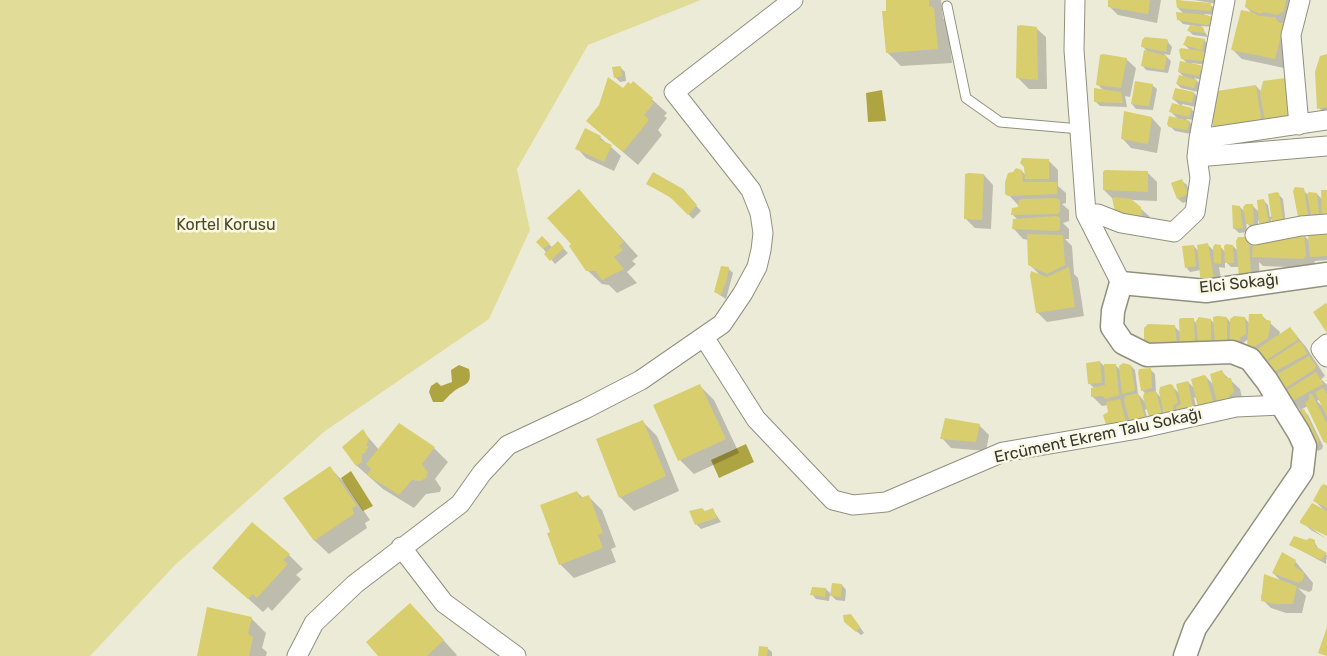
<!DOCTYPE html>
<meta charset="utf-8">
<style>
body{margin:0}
canvas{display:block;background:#ecebd8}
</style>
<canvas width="1327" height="656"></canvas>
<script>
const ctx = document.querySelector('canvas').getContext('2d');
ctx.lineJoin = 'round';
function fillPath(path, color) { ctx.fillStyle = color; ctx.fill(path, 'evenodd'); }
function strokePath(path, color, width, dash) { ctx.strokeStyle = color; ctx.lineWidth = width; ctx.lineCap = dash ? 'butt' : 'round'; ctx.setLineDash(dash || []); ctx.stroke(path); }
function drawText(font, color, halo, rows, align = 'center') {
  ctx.font = font + ' Rubik,sans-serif'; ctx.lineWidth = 5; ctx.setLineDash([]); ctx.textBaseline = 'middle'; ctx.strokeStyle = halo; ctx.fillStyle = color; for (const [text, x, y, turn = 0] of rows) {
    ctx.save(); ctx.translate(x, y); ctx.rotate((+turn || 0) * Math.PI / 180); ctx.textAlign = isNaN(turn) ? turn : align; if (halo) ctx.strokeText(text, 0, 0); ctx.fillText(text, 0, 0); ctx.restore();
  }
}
fillPath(new Path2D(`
 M0,0H701L588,45L517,169L530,230L489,319L325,431L175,565L90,656H0Z`), '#e2dc99');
fillPath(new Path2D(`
 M882,90L886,121L868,122L866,93Z
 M459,365L469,369C473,387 463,383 452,393C449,395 446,399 443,402H433L429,392L431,386L437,382L441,386L452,382L451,370Z
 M746,444L754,462L719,478L711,460Z
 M351,471L373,506L363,511L341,478Z`), '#aea442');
fillPath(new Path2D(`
 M886,0H941L943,18L948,24L952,63L901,66L887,52Z
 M1109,0H1161L1157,23L1118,15L1108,5Z
 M1177,0L1212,6L1216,11V15L1204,14L1216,23L1215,27L1201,26L1208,37L1193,35L1189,31L1196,26L1183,24L1179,20L1184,14L1178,8Z
 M1194,0H1218L1217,4Z
 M1248,0H1298L1287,24L1281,23L1293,34L1284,68L1242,59L1232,49L1252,13L1246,7Z
 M1036,28L1046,37L1047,89H1029L1017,77Z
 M1186,38L1204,40L1209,45L1208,65L1191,63L1206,72L1203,80L1194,78L1201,85L1198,92L1181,88L1177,84L1185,78L1179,72L1188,64L1182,58L1191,51L1185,45Z
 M1146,39L1168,42L1172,47L1170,55L1164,54L1171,61L1168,73L1146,70L1142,65L1149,53L1143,47Z
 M1327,55V117L1319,108Z
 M1126,59L1136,68L1130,97L1125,96L1127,107L1100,106L1095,101L1103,90L1097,84Z
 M620,67L625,72L626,81L620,82L615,77Z
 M1285,79L1295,89L1275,131L1276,137L1228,145L1214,131L1256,86L1262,92Z
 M634,83L667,113L664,116L667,118L658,130L662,135L638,165L587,121Z
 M1152,85L1157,89L1153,110L1136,109L1132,104Z
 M1194,93L1198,98L1196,107L1182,104V106L1191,109L1196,113L1194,120L1186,119L1194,126L1191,134L1175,131L1170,126L1178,119L1171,112L1181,106L1173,99Z
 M1152,118L1161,128L1157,153L1131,148L1122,138Z
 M600,137L621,156L614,171L586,158L577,148Z
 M1049,161L1058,170V186L1066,193V203L1062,204L1069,210V221L1063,223L1069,229V239H1065L1072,246L1074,274L1078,278L1084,316L1047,322L1037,312L1039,274L1030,265L1029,240L1023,239L1014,229L1018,220L1012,214L1019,208L1018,205L1007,193L1022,171L1026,176Z
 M1147,172L1157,182V201L1131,200L1150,217L1151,227L1126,222L1114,200L1104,190Z
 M984,175L993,185L991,229L975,228L965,218Z
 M1182,181L1187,185L1191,199L1183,203L1178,199L1173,184Z
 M647,183L682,190L701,211L693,219L676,201Z
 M1303,190L1308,195L1317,194L1322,199L1327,191V217L1322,212L1323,218H1316L1311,213L1312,220L1304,221Z
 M579,191L638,256L632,261L636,264L627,272L637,283L617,293L609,285L602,284L587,270L573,244Z
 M1279,195L1283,199L1286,225L1278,226L1271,219L1272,227H1265L1258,220V228H1252L1246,222L1247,232L1239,233L1234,228L1240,207L1245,212L1252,205L1259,212L1264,201L1268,205L1270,217L1272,216Z
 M1327,233V260L1315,261L1313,268L1263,266L1259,262L1260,287L1239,267H1231L1225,261V268L1219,267L1223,289L1201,270L1190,272L1186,267L1194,246L1199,252L1207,244L1214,251L1220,246L1225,252L1233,246L1238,251L1237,241L1304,235L1309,241Z
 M542,238L553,248L558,243L568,253L555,264L538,242Z
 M728,268L733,273L726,299L715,292Z
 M1250,315H1261L1280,332L1279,336L1290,328L1306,347L1325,376L1321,379L1327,385V444L1308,406L1302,409L1308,415L1323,446L1322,449L1318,451L1314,446L1302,412L1249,346V339L1244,342L1243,349L1157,357L1174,326L1180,332L1193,319L1196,323L1211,320L1215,324L1227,318L1231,323L1245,318L1249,323ZM1320,399L1323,407L1317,401Z
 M1100,362L1106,368L1115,365L1122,371L1131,366L1135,370L1138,394L1145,402V393L1142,390L1150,369L1155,374L1156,392L1161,398L1172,386L1179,393L1188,382L1195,389L1206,377L1215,386L1222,372L1240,389L1243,402L1223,414L1194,397L1197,413L1182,416L1176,410L1177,417L1170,418L1163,411L1165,424L1147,409L1145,410L1149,425L1136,434L1109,412L1108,405L1102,406L1092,396L1094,388L1089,383Z
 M700,386L714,400L739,453L694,474L680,460Z
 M643,422L657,436L679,491L634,511L620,497Z
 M400,425L434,448L448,462L435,479L441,488L440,492L426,494L414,508L383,489L356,465L363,431L379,450Z
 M979,425L989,435L986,451L951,448L942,438Z
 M330,468L344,482L370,520L365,523L367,528L329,554L314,540Z
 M1327,487V534L1311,526V528L1327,539L1311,530L1301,521L1325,511L1314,500Z
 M577,492L583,498L588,496L602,510L616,547L611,549L616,562L574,578L560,564L552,533Z
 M713,510L721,522L701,529L696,524L705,512Z
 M1306,541H1314L1319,550L1327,555L1326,564L1291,545Z
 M289,555L303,569L296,575L301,579L272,611L268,607L263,612L214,568Z
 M1295,561L1313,583L1312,590L1309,592L1298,588L1306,596L1302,613H1286L1271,608L1261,598L1265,576L1282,582L1273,573Z
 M842,585L846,590L845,601L836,600L830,594L829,601L816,599L812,594L826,589L832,595Z
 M251,618L266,633L262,648L267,652L266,656H199Z
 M424,619L457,655L456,656H380Z
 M855,620L864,633L861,635L851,627Z
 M767,648L772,652V656H759Z`), '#0003');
fillPath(new Path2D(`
 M886,0H929V6L934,8L938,49L886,53L882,11H886Z
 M1108,0H1150L1148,14L1108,7Z
 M1176,0L1211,3V11L1177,8Z
 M1246,0H1286L1284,11L1277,15L1264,12L1260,14L1245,7Z
 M1241,10L1252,12L1259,16L1275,17L1278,22L1284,24L1275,59L1231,50Z
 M1176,12L1207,15L1212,17L1211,24L1206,25L1177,20Z
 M1021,25L1037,27L1038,80L1016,78L1017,26Z
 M1190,25L1203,27L1205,33L1187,31Z
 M1187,36L1205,39L1202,50L1183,45Z
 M1145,37L1167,39L1168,41L1166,52L1141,47L1142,40Z
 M1181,48L1203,51L1206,53L1204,61L1181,59L1179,50Z
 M1144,50L1167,56L1164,70L1141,66Z
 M1103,54L1127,58L1121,88L1096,85L1100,55Z
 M1327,54V107L1317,109L1315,72L1320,56Z
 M1180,61L1200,65L1202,66L1199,76L1178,72Z
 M621,66L622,76L614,78L612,67Z
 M1179,75L1197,80L1194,88L1176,84Z
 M608,77L623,88L628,82L631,84L633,81L653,98L651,101L654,103L644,115L649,120L623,152L586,121L599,105Z
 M1285,78L1290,103L1289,117L1265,121L1260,94L1263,81Z
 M1135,81L1153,84L1149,106L1131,104Z
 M1256,85L1262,124L1213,132V95L1217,91Z
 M1094,88L1121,92L1123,103L1094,102Z
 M1175,88L1194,92L1192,103L1172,99Z
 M1172,103L1192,108L1189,117L1169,112Z
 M1124,111L1152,117L1148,144L1121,139Z
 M1169,116L1190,121L1187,130L1169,127L1167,124Z
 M585,128L601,136L599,139L612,145L604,162L575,149Z
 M1022,158L1049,159V179H1025L1024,167L1020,163Z
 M1016,168L1022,170L1023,182H1057V194L1008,196L1005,194V182L1008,173L1013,172Z
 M1105,170L1148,171V192L1103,190V172Z
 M653,172L683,189L697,205L688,215L670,197L646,184Z
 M969,173L984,174L982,220L964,219L965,174Z
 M1182,179L1188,194L1177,199L1171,183Z
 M1295,187L1304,188L1308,215L1306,218L1298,217L1293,191Z
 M579,189L624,242L619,246L623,250L614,257L624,269L602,280L595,271H586L569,246L571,244L547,218Z
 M1321,190H1327V214H1322Z
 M1277,192L1279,193L1283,219L1282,221L1272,222L1268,194Z
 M1309,192L1317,193L1319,214H1311L1307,194Z
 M1115,197L1131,199L1141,207L1142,218L1115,212L1112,198Z
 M1055,198L1060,200V212L1057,214L1011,215L1012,208L1018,207L1019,200L1022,199Z
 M1264,199L1269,223H1259L1257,200Z
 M1246,204H1253L1254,225L1246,224L1243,207Z
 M1232,205L1240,206L1243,228L1233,229Z
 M1057,216L1060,218V229L1058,231L1012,229L1013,219Z
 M1327,232V256L1310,257L1308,237L1310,234Z
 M1027,234L1063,235L1065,265L1047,274L1028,265Z
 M1304,234L1306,256L1303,259L1252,257L1253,242Z
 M542,236L550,244L543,249L536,242Z
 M1238,237H1249L1251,278H1239L1236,241Z
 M558,241L564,248L550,261L544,254Z
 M1208,243L1214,279L1201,285L1197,245Z
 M1215,244L1221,245V264L1214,263L1213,247Z
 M1226,244L1233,245L1234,263H1225L1224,246Z
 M1194,245L1196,266L1185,268L1182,246Z
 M721,266L729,267L727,279L721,295L714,292Z
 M1069,267L1075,307L1036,313L1030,276L1031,271L1047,277Z
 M1326,303L1327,305V333L1313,312Z
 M1249,314H1262L1264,319L1271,321L1268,338L1251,349L1247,347Z
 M1218,316L1227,317V344H1215L1213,317Z
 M1234,316L1245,317L1246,334L1240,338L1238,345L1230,343V319Z
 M1199,317L1211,319V346L1198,344L1196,321Z
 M1182,318H1194L1195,344L1180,346L1179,319Z
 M1148,324L1175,325L1177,346L1144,344V328Z
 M1290,327L1297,336V340L1265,361L1253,352Z
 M1298,342L1302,343L1307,354L1274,372L1266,363Z
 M1309,356L1316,366L1315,369L1284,389L1274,376Z
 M1100,361L1102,383L1088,384L1086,363Z
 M1123,363L1131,365L1135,388L1134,391L1122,394L1119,366Z
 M1104,364H1116L1119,395L1106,399L1102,396L1091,397V388L1105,385Z
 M1151,368L1152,388L1141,391L1138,373L1139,369Z
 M1222,370L1226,378H1231L1234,392L1229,396V401L1217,402L1210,374Z
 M1316,372L1323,383L1322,385L1290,402L1284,392Z
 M1204,375L1206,376L1214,404L1198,407L1191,379Z
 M1188,381L1193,409L1177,412L1176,407L1181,404L1176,384Z
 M700,384L726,439L678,461L653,405Z
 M1170,384L1173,385L1178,402L1173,406L1174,413L1164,414L1159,392L1160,387Z
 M1323,388L1327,394V417L1315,392Z
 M1156,391L1162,415L1150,420L1143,397L1144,393Z
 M1138,393L1146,421L1130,424L1124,400L1125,396Z
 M1309,394H1312L1327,424V444L1323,441L1305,403L1309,400Z
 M1120,399L1127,425L1108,431L1103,415L1108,412L1106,402Z
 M1304,409L1319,441L1318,444L1313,447L1296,412Z
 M945,418L980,424L976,442L940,439Z
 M643,420L666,476L619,498L596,439Z
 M399,423L435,447L422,464L428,473L426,478L420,481L412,480L399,495L367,475L371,469L366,464Z
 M363,429L369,439L366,446H369L364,454L362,453V462L356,466L342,447Z
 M330,466L357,506L352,508L354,514L314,541L283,498Z
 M1324,484L1327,486V508L1313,501L1321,486Z
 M577,491L580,498L589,495L603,533L598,535L603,548L559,565L547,533L550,532L540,505Z
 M1312,503L1327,511V536L1300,523V521Z
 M702,508L705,511L713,508L717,518L695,525L689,511Z
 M252,522L290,554L283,560L288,564L257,598L253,594L248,599L212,568Z
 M1294,536L1306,540L1310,538L1315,540V546L1327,553L1321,560L1289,545Z
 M1282,552L1296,560L1294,566L1304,573L1303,580L1299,583L1272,573Z
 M1264,574L1297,586L1293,604H1275L1261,601Z
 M832,583L842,584L841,597L830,596Z
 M812,587L826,588L825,597L810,595Z
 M410,603L444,640L427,656H378L366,642Z
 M207,607L252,617L248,634L253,637L249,656H197Z
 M851,614L860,627L856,632L844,622L843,615Z
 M1327,627V656L1318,653Z
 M759,646L768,647L767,656H758Z`), '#d8ce6d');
const service = new Path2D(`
 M947,6L966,98L1000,122L1080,129`);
const minor = new Path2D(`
 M1075,0L1074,50L1086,214L1121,283
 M1327,120L1199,139L1197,157L1327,146
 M1299,125L1291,35L1300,0
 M1199,139L1225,0
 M1086,214H1098L1121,223L1174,232L1195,212L1200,178L1197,157
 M1255,235L1301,226L1327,224
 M704,337L756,419L833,500L853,505L886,502L1003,452L1138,429L1236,407L1282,405
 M1327,344L1321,349L1327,357
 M401,547L444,603L516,656
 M297,656L314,623L355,584L460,504L482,473L508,445L585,409L641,380L722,324L743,293L757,267L761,250L763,233L760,213L751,190L674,92L793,0`);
const tertiary = new Path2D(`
 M1185,656L1195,628L1302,472L1305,446L1299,433L1267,381L1250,359L1232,352L1147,355L1123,343L1112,327L1113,311L1121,283L1206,291L1327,274`);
strokePath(service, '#91907e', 11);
strokePath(minor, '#91907e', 21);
strokePath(tertiary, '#91907e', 25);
strokePath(service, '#fff', 9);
strokePath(minor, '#fff', 19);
strokePath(tertiary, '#fff', 22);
drawText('16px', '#4e4921', '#f9f8e5', [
 ["Kortel Korusu",226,225]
]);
drawText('16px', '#37362f', '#f9f8e5', [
 ["Elci Sokağı",1239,284,-6],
 ["Ercüment Ekrem Talu Sokağı",1098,436,-12]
]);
</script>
